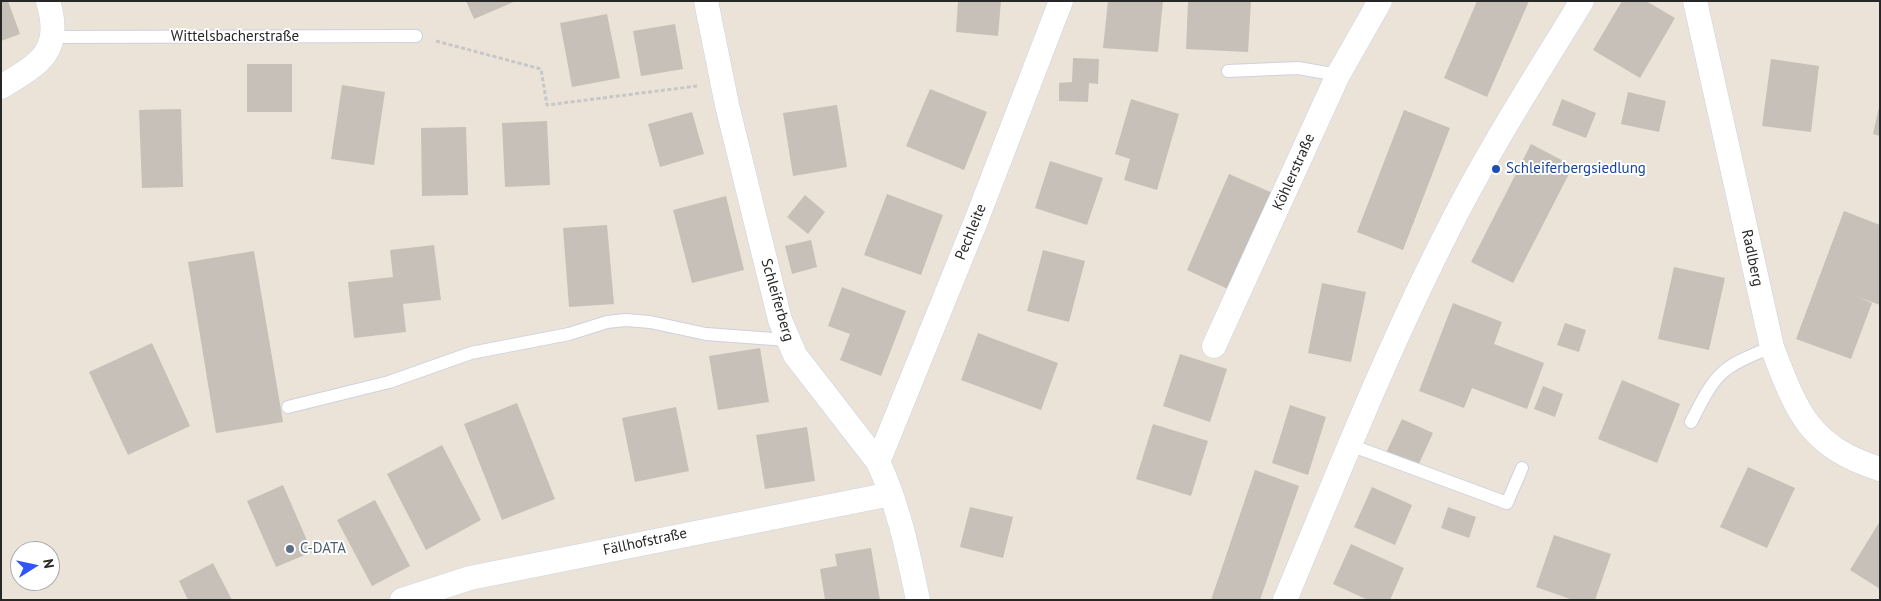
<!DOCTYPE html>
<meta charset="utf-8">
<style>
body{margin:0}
#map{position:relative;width:1881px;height:601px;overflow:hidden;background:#ebe3d7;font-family:"PT Sans",sans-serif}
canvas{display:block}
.frame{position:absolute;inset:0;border:2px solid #272727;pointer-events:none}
.north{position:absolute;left:10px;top:541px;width:50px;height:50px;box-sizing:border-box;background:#fff;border:1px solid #a9a9a9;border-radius:50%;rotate:80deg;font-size:14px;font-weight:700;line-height:20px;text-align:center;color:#272727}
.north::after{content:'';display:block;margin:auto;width:18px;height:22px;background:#3055ff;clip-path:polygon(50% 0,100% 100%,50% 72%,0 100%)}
</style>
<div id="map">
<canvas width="1881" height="601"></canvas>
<div class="frame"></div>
<div class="north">N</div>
</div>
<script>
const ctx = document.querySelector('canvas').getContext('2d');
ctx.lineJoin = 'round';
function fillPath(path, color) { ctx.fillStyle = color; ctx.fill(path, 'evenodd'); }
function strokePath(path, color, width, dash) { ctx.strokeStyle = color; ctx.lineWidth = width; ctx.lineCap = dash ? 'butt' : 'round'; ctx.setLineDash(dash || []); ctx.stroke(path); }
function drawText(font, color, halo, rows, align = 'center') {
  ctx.font = font + ' "PT Sans",sans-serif'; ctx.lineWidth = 4; ctx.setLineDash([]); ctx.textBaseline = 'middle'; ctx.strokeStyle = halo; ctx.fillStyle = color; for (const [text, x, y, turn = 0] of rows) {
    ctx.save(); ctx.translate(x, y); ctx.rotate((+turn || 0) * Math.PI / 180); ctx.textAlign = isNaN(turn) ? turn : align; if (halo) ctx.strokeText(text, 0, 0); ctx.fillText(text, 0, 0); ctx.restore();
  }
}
fillPath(new Path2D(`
 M1,1H8L20,34L1,41Z
 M466,1H516L474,19Z
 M958,1H1001L998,36L956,32Z
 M1108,1H1163L1158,52L1103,48Z
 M1188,1H1251L1248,52L1186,49Z
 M1477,1H1529L1487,97L1444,78Z
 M1622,1H1646L1675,18L1640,78L1593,50Z
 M607,14L620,78L572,87L560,23Z
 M675,24L683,69L641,76L633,31Z
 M1073,58L1099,59L1098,84L1089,83L1088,102L1059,101V83L1072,82Z
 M1771,59L1819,66L1811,132L1762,126Z
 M247,64H292V112H247Z
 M342,85L385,92L374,165L331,159Z
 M930,89L987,112L964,170L906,146Z
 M1628,92L1666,101L1659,132L1621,124Z
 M1131,99L1179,114L1157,190L1124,180L1130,159L1115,154Z
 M1562,99L1596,113L1586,138L1552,125Z
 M837,105L847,167L793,176L783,113Z
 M1879,107H1880V136L1873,134Z
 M181,109L183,187L142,188L139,110Z
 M1404,110L1450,128L1403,250L1357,232Z
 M692,112L704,154L660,167L648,124Z
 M547,121L550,185L505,187L502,123Z
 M466,127L468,195L422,196L421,128Z
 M1531,144L1573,166L1513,283L1471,262Z
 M1050,161L1103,178L1087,225L1035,208Z
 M1229,174L1275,194L1232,291L1187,270Z
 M887,194L943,215L921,275L864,255Z
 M805,195L825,212L808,234L787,217Z
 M726,196L744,270L692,283L673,210Z
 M1844,211L1880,225V305L1855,296L1872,303L1851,359L1796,339Z
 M607,225L614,304L569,307L563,228Z
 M811,240L817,267L792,274L785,246Z
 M434,245L441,300L403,304L406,332L354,338L348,282L393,277L390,250Z
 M1043,250L1085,261L1069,322L1027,311Z
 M254,251L283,422L216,433L188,262Z
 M1674,267L1725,278L1709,350L1658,339Z
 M1322,283L1366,292L1351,362L1308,353Z
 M842,287L906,311L881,376L840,360L850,334L828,326Z
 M1453,303L1502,322L1494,344L1544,363L1527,409L1472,388L1464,408L1419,391Z
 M1565,323L1586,330L1579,352L1557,345Z
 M978,333L1058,363L1041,410L961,380Z
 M152,343L190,426L128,455L89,372Z
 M760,348L769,402L718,410L709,356Z
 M1180,354L1227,369L1210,422L1163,406Z
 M1622,380L1680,404L1657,463L1598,439Z
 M1543,386L1563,394L1555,417L1534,409Z
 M517,403L555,499L502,520L464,424Z
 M1290,405L1326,417L1308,475L1272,463Z
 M676,407L689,471L635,482L622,418Z
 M1402,419L1433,433L1417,468L1386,453Z
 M1153,424L1208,441L1191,496L1136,479Z
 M807,427L815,481L765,489L756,435Z
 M442,445L481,520L426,550L387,474Z
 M1748,467L1795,488L1767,548L1720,527Z
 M1255,470L1299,486L1260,600H1211Z
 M283,485L312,552L276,567L247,501Z
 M1372,487L1412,505L1395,545L1354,527Z
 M375,500L410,566L372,586L337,520Z
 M970,507L1013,517L1003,558L960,547Z
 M1448,507L1476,517L1469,538L1441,528Z
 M1880,521V589L1850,570Z
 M1554,535L1611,554L1595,600H1573L1536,587Z
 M1351,544L1404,568L1390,600H1368L1333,584Z
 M871,548L880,600H825L820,569L837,566L835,554Z
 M213,563L232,600H188L179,581Z`), '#c6c0b8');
const service = new Path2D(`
 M54,37L416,36
 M1228,71L1298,68L1338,75
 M288,407L389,382L471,353L569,334L607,322L626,320L650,322L706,334L787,340
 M1691,422C1716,373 1719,368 1772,347
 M1350,445L1507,503L1522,468`);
const minor = new Path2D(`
 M706,1L727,105L780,320L795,355L878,462C899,506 908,553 918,600
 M1695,1L1772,347C1797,412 1808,446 1880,469
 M1,87C41,63 63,51 48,1
 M1214,346L1338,75L1380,1
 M878,462L976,221L1061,1
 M402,600L470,578L891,494
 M1285,600C1336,479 1384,357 1443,240C1484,157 1534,79 1582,1`);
strokePath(service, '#cdd1e1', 14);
strokePath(minor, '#cdd1e1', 25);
strokePath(new Path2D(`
 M436,41L541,69L547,105L697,86`), '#c7c7c7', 3, [4, 2.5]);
strokePath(service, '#fff', 12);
strokePath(minor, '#fff', 24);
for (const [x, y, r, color] of [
 [1496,169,5,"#1a4fb4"],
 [290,549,5,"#5c6f8a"]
]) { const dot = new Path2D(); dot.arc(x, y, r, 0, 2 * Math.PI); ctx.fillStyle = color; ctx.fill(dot); strokePath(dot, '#fff', 2); }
drawText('15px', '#272727', '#fff', [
 ["Wittelsbacherstraße",235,37],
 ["Köhlerstraße",1294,172,-66],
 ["Pechleite",971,232,-68],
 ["Radlberg",1752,258,78],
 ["Schleiferberg",777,300,74],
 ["Fällhofstraße",645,542,-12]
]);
drawText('15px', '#164399', '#fff', [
 ["Schleiferbergsiedlung",1506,169]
], 'left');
drawText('15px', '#4e5e75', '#fff', [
 ["C-DATA",300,549]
], 'left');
</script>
